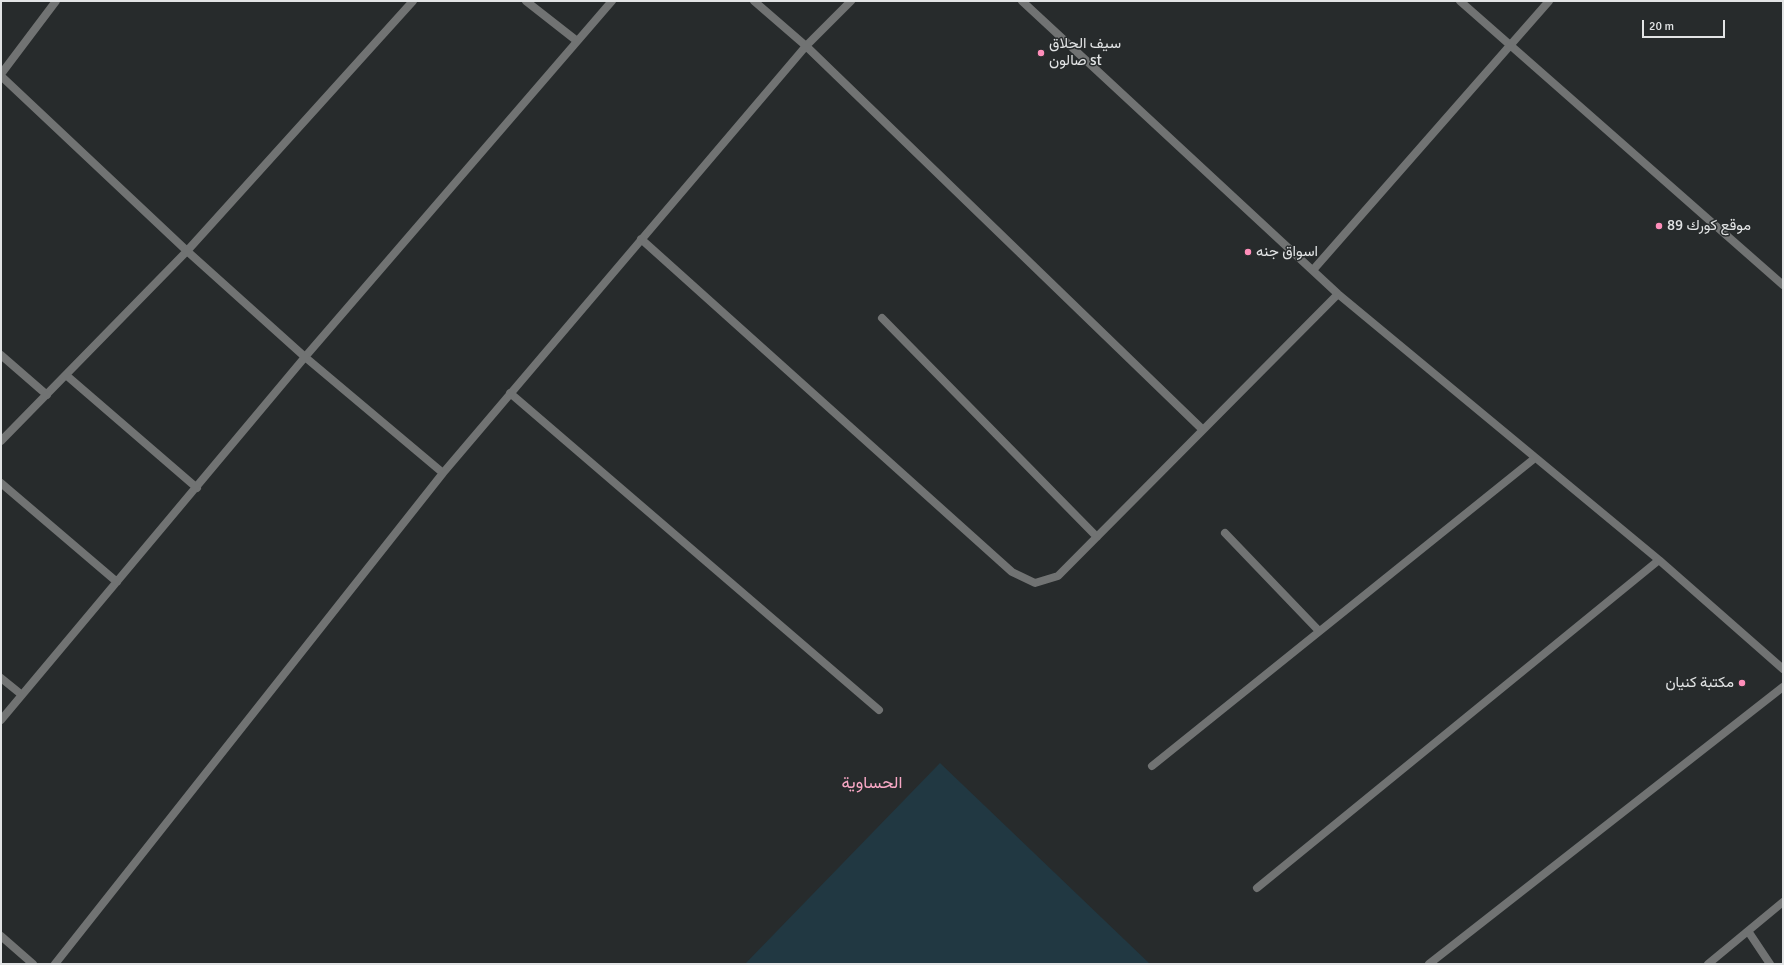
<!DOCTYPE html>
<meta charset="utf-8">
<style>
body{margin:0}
#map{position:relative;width:1784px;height:965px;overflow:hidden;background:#272b2c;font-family:Signika,sans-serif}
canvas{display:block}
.frame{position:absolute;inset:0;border:2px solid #e2e4e5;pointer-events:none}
.scale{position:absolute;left:1642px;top:20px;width:83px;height:18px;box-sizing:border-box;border:2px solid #e2e4e5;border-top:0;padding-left:5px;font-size:12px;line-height:14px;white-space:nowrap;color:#e2e4e5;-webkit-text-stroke:3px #272b2c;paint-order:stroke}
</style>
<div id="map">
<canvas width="1784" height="965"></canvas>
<div class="frame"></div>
<div class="scale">20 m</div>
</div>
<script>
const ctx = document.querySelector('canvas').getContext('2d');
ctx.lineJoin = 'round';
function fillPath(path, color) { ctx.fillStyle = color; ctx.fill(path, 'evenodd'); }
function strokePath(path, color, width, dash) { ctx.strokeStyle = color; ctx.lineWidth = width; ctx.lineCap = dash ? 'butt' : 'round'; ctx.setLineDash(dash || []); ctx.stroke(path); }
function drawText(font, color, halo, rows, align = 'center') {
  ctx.font = font + ' Signika,Vazirmatn,sans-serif'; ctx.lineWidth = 3; ctx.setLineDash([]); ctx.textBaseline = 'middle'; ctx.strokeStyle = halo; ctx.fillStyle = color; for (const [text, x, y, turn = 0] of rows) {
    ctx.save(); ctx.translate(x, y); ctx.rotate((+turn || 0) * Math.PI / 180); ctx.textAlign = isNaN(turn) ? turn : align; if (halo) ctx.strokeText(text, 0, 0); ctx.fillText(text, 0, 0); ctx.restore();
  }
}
fillPath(new Path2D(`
 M940,763L1150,964H745Z`), '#213842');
strokePath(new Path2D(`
 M526,1L577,41
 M754,1L806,46L1203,430
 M1022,1L1338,294L1659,560L1783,669
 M1460,1L1783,285
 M1,74L56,1
 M1,76L187,251L305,357L443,473
 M641,239L1012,572L1035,583L1058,576L1338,294
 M1313,270L1549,1
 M882,318L1097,537
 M1,355L47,395
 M66,375L197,488
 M510,393L879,710
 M1,441L187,251L413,1
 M1,483L117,582
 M1225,533L1319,631
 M1,678L22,695
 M1,720L305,357L612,1
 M1152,766L1535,458
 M1257,888L1659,560
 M1748,931L1770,964
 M1,936L33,964
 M55,964L443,473L806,46L851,1
 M1429,964L1783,687
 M1708,964L1783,902`), '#717373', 8);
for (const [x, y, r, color] of [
 [1041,53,4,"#ff8eba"],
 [1659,226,4,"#ff8eba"],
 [1248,252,4,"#ff8eba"],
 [1742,683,4,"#ff8eba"]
]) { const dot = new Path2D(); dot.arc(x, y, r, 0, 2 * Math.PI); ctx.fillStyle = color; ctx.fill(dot); strokePath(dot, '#272b2c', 1.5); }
drawText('15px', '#e2e4e5', '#272b2c', [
 ["سيف الحلاق",1049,44],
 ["صالون st",1049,61],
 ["موقع كورك 89",1667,226],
 ["اسواق جنه",1256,252],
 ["مكتبة كنيان",1734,683,"right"]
], 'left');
drawText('17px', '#f7a7c4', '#272b2c', [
 ["الحساوية",872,784]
]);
</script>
